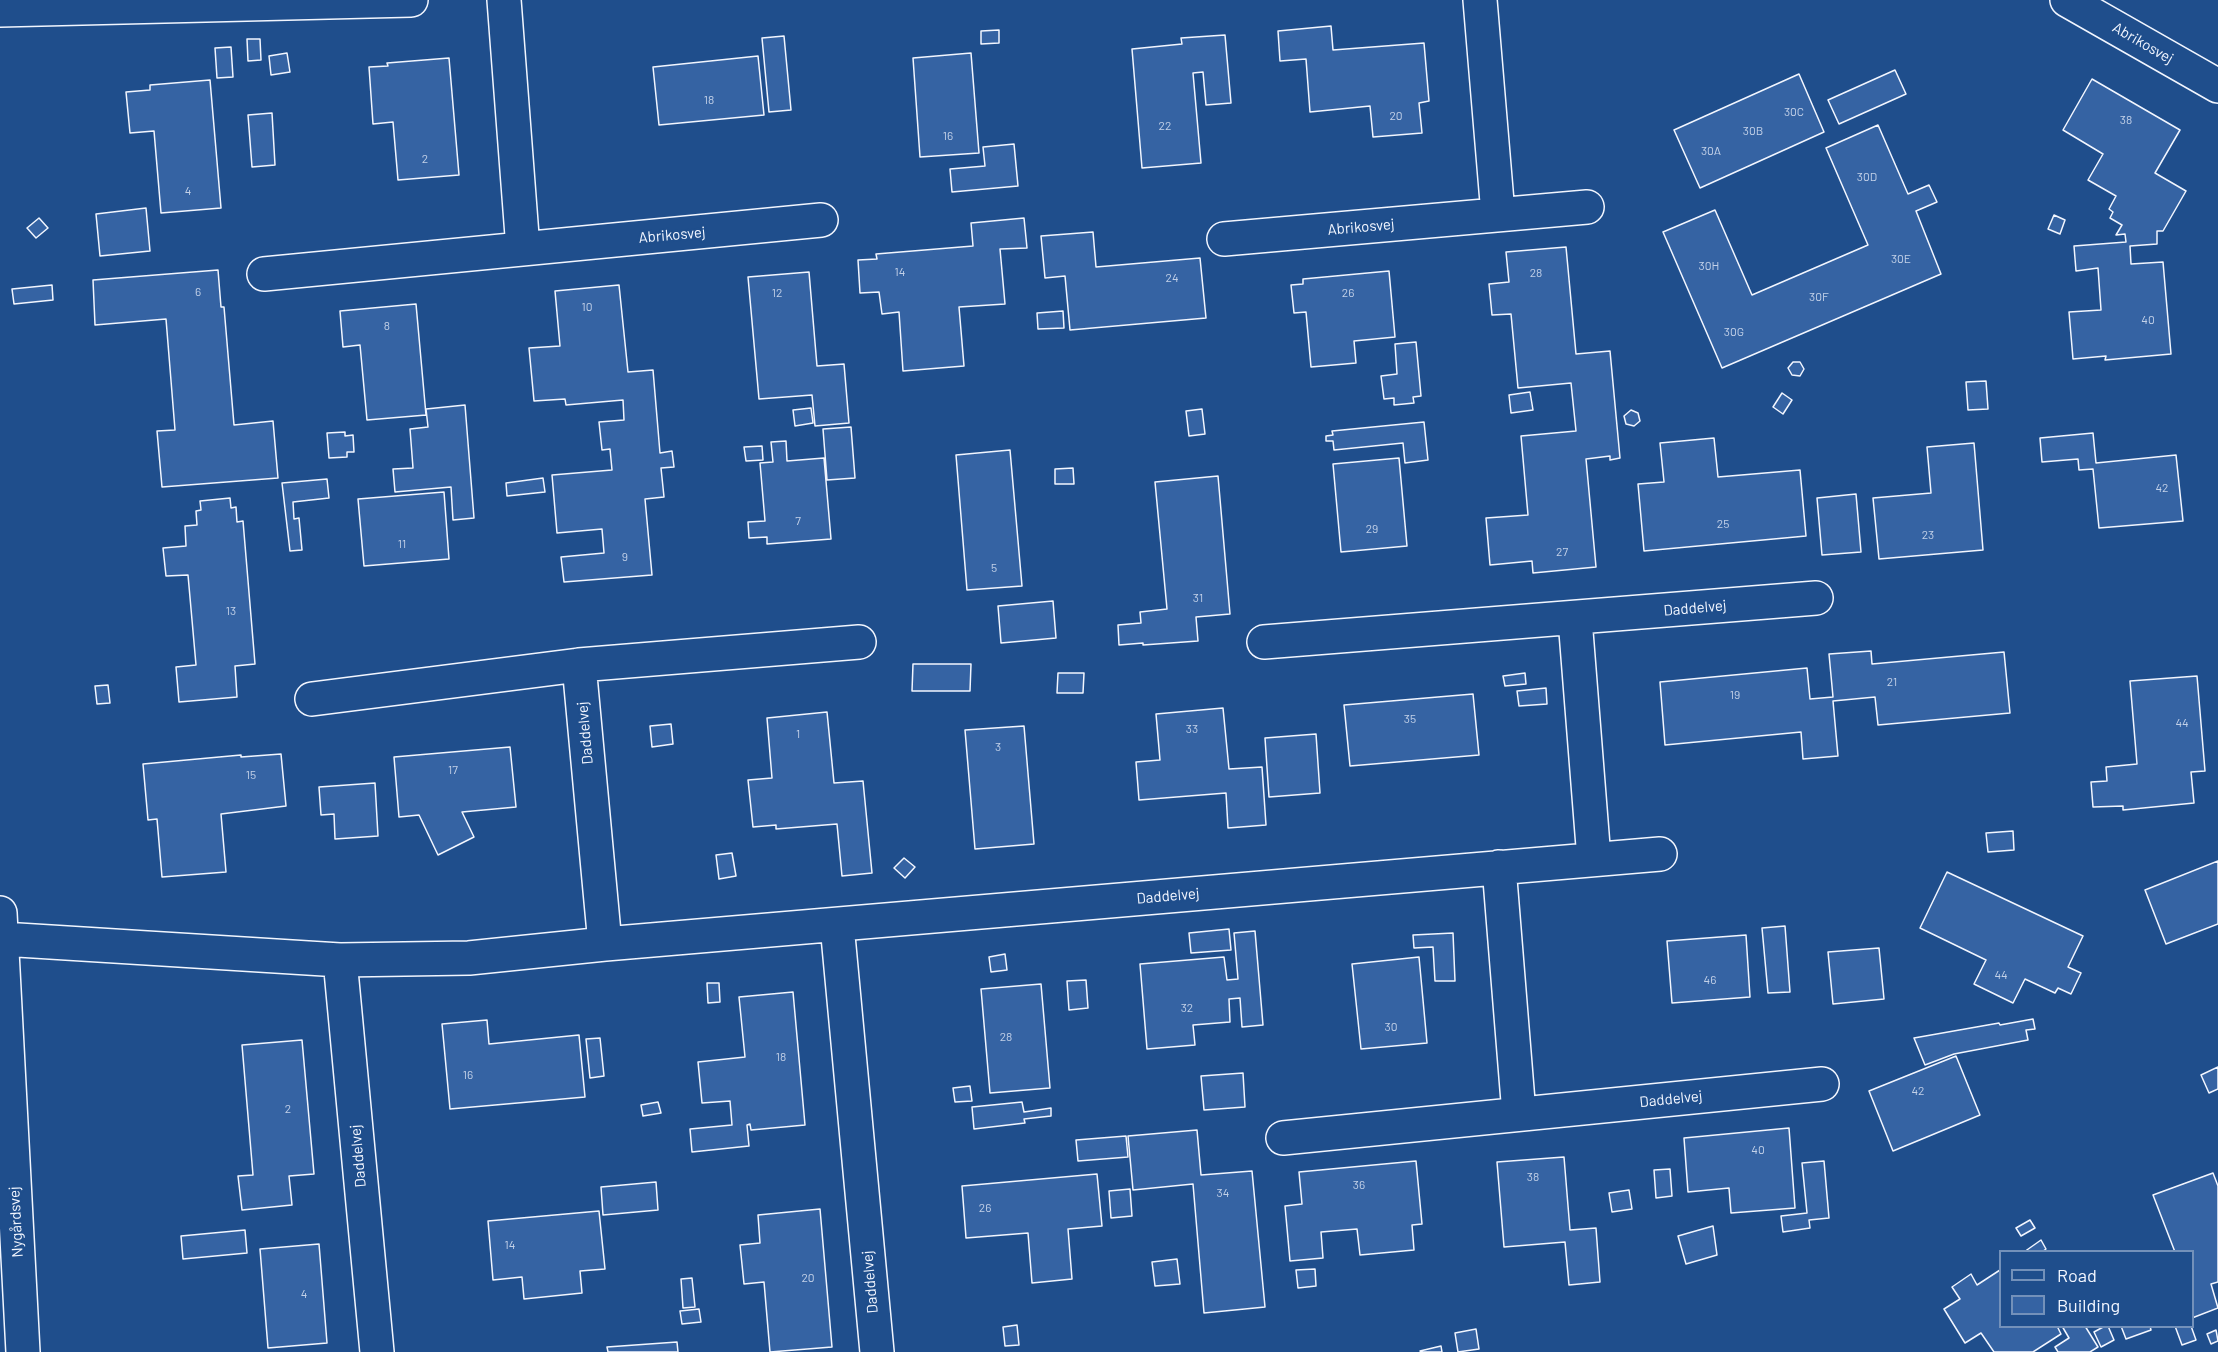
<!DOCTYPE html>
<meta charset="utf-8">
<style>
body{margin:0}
#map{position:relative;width:2218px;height:1352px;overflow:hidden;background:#1f4e8c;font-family:Barlow,sans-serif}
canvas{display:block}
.legend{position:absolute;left:1999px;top:1250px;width:195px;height:78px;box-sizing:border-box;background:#1f4e8c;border:2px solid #7391ba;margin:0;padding:8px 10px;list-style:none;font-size:18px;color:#f2f6ff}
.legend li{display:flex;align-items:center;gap:12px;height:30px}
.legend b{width:30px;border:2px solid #7391ba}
</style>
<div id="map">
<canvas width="2218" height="1352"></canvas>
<ul class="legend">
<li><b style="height:8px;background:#1f4e8c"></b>Road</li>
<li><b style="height:16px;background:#3563a3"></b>Building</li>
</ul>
</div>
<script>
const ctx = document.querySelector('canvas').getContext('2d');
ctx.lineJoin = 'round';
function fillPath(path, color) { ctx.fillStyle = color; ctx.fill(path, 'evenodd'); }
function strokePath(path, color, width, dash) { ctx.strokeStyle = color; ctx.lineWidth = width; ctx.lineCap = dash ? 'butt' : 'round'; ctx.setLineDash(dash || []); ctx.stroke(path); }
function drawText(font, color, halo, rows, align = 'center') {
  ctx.font = font + ' Barlow,sans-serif'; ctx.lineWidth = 4.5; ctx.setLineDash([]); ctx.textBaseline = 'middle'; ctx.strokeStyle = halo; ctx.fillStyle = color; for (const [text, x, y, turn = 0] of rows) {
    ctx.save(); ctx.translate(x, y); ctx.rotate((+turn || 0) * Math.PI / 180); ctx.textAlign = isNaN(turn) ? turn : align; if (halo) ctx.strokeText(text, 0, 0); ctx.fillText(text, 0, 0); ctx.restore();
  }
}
const building = new Path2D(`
 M1331,26L1333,50L1424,43L1429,101L1419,103L1422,133L1373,137L1370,106L1310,112L1306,59L1280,61L1278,31Z
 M999,30V43L981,44V31Z
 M1225,35L1231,103L1206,105L1203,72L1193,73L1201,163L1142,168L1132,49L1182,44L1181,38Z
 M784,36L791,110L769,112L762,38Z
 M247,39H260L261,60L248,61Z
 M231,47L233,77L217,78L215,48Z
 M287,53L290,72L271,75L269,56Z
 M971,53L979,153L920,157L913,58Z
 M758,56L764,115L659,125L653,67Z
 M449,58L459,175L398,180L393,122L373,124L369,67L388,66L387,63Z
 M1895,70L1906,94L1839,124L1828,100Z
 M1799,74L1824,132L1700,188L1674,130Z
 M2092,79L2180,130L2155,173L2186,191L2163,231H2157V244L2130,246L2131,264L2163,262L2171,354L2105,360L2106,356L2073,359L2069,312L2101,310L2098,268L2076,271L2074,246L2126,242L2125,234L2116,235L2122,225L2110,218L2113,212L2109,209L2116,196L2088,180L2103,154L2063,130Z
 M210,80L221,208L161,213L154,131L130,133L126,92L150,90V85Z
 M272,113L275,165L252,167L248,115Z
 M1878,125L1908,194L1929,185L1937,202L1916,211L1941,274L1722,368L1663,232L1715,210L1752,295L1868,245L1826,148Z
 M1014,144L1018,186L952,192L950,169L985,166L983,147Z
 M146,208L150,251L100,256L96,214Z
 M2054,215L2065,220L2060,234L2048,229Z
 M39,218L48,228L36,238L27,228Z
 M1024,218L1027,248L1000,249L1005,304L959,307L964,366L903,371L899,312L882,314L879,292L860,293L858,260L877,259L876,254L973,246L971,223Z
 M1093,232L1096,267L1200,258L1206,318L1070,330L1065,276L1045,278L1041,236Z
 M1566,247L1576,354L1610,351L1620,458L1610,460V456L1586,459L1596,567L1533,573L1532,561L1490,565L1486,518L1528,515L1521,436L1576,431L1571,383L1518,388L1511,314L1492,315L1489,284L1509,282L1506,252Z
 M218,270L221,307H224L234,425L273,421L278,478L162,487L157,431L175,430L166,319L95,325L93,280Z
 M1389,271L1395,337L1354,341L1356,363L1311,367L1306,312L1294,313L1291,285L1303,284V279Z
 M809,272L817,366L844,364L849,423L815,426L812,395L759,399L748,277Z
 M52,285L53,300L14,304L12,289Z
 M619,285L628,372L653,370L660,453L672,451L674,467L661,468L664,497L645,499L652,575L564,582L561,557L604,553L602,529L557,533L552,475L612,470L610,449L602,450L599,422L624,420L623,400L566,405L565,399L534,401L529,348L560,346L555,291Z
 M416,304L426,415L367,420L360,345L343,347L340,311Z
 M1063,311L1064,328L1038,329L1037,313Z
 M1416,342L1421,396L1413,397L1414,403L1394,405V398L1384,399L1381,376L1397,374L1395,344Z
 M1793,362H1800L1804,369L1800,376L1792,375L1788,368Z
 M1986,381L1988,409L1968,410L1966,382Z
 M1530,392L1533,410L1511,413L1509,395Z
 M1782,393L1792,400L1783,414L1773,407Z
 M465,405L474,518L453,520L451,487L395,492L393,469L413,468L410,429L428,427L426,409Z
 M811,408L813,423L795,426L793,410Z
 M1202,409L1205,434L1189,436L1186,411Z
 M1631,410L1638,413L1640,421L1634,426L1626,424L1624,416Z
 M1424,422L1428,460L1405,463L1403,443L1334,450L1333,441H1326V436L1333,435L1332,431Z
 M851,427L855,478L827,480L823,429Z
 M345,432V436L353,435L354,452H347V457L329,458L327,433Z
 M2093,433L2096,463L2176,455L2183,521L2099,528L2093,469L2079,470L2078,459L2042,462L2040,438Z
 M1714,438L1718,477L1800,470L1806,536L1644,551L1638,484L1664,482L1660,443Z
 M786,441L787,461L824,458L831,539L767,544V537L749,538L748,522L765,521L760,463L773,462L771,442Z
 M1974,443L1983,550L1879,559L1873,498L1931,493L1927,447Z
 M762,446L763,460L746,461L744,447Z
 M1010,450L1022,586L967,590L956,455Z
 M1399,458L1407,546L1341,552L1333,464Z
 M1073,468L1074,484H1055V469Z
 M1218,476L1230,614L1196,617L1198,641L1143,645V643L1119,645L1118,625L1141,623L1140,612L1167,609L1155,482Z
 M543,478L545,492L507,496L506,483Z
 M327,479L329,498L293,502L294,519L299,518L302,550L290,551L282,483Z
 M444,492L449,559L364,566L358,499Z
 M1856,494L1861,552L1822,555L1817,498Z
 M230,498L231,508L236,507L237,522L243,521L255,664L235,666L237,697L179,702L176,667L196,665L188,575L166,576L163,548L186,546L185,526L197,525L196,511L201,510L200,501Z
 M1053,601L1056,638L1001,643L998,606Z
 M1871,651L1872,664L2004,652L2010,713L1878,725L1875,697L1833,701L1838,756L1803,759L1801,732L1665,745L1660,682L1807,668L1810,699L1833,697L1829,654Z
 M913,664H971L970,691H912Z
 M1058,673H1084L1083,693H1057Z
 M1525,673L1526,684L1505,686L1503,676Z
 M2197,676L2205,771L2191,772L2194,803L2123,810V806L2093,807L2091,782L2107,781L2106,767L2137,764L2130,681Z
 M108,685L110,703L97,704L95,686Z
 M1546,688L1547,704L1519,706L1517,691Z
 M1473,694L1479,755L1350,766L1344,705Z
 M1223,708L1229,769L1262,767L1266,825L1228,828L1226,793L1139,800L1136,762L1160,760L1156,714Z
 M827,712L834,783L863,781L872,873L842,876L837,824L776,829V825L753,827L748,780L772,778L767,718Z
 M671,724L673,744L652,747L650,726Z
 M1024,726L1034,844L975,849L965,730Z
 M1316,734L1320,793L1269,797L1265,738Z
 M510,747L516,807L462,812L474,837L438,855L419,815L399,817L394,757Z
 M281,754L286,806L221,814L226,872L162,877L157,819L148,820L143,764L241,755V757Z
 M375,783L378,836L335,839L334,814L321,815L319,787Z
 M2013,831L2014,850L1988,852L1986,833Z
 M732,853L736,876L719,879L716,855Z
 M904,858L915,867L905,878L894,868Z
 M2218,861V924L2166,944L2145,890Z
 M1947,872L2083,936L2068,967L2081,973L2071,994L2058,988L2055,993L2025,979L2013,1003L1974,984L1986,960L1920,928Z
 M1785,926L1790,992L1768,993L1762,928Z
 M1229,929L1231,950L1191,953L1189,933Z
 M1255,931L1263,1025L1242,1027L1240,998L1229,999L1230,1022L1193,1025L1195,1045L1147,1049L1140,964L1224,957L1227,980L1238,979L1234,933Z
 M1453,933L1455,981H1435L1433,947L1414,948L1413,935Z
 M1746,935L1750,997L1672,1003L1667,941Z
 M1879,948L1884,999L1833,1004L1828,952Z
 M1005,954L1007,970L991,972L989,957Z
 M1419,957L1427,1043L1361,1049L1352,964Z
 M1086,980L1088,1008L1069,1010L1067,981Z
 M707,983H719L720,1002L708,1003Z
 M1041,984L1050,1088L990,1093L981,989Z
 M793,992L805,1125L751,1130L750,1124L747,1125L749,1146L692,1152L690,1129L732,1125L730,1101L702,1103L698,1062L745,1057L739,997Z
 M2033,1019L2035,1029L2026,1030L2028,1040L1954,1054L1925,1065L1914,1038L1999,1023L2000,1025Z
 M487,1020L489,1044L579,1035L585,1097L450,1109L442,1024Z
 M600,1038L604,1076L590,1078L586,1039Z
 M302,1040L314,1174L289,1176L292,1205L242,1210L238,1176L253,1175L242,1045Z
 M1956,1056L1980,1115L1893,1151L1869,1091Z
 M2218,1067V1089L2209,1093L2201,1075Z
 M1243,1073L1245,1107L1204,1110L1201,1076Z
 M970,1086L972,1101L955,1102L953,1088Z
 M658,1102L661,1113L643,1116L641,1105Z
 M1022,1102L1024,1112L1051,1108V1116L1024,1119L1025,1123L974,1129L972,1107Z
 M1789,1128L1795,1208L1731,1213L1729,1188L1688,1192L1684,1138Z
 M1197,1130L1201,1175L1252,1171L1265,1307L1204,1313L1193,1184L1133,1190L1128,1136Z
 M1126,1136L1128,1157L1078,1161L1076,1140Z
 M1564,1157L1570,1230L1596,1228L1600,1282L1569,1285L1565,1242L1504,1247L1497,1162Z
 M1416,1161L1422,1224L1412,1225L1414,1250L1360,1255L1357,1229L1321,1232L1323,1258L1290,1261L1285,1206L1302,1204L1299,1172Z
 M1824,1161L1829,1218L1809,1220L1810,1228L1783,1232L1781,1216L1807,1213L1802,1163Z
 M1670,1169L1672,1196L1656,1198L1654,1170Z
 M2213,1173L2218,1186V1282L2211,1284L2218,1308L2192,1318V1252H2175L2153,1195Z
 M1097,1174L1102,1226L1068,1229L1072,1279L1032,1283L1028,1233L966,1238L962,1186Z
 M656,1182L658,1210L603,1215L601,1187Z
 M1130,1189L1132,1216L1111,1218L1109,1191Z
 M1629,1190L1632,1209L1612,1212L1609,1193Z
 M820,1209L832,1347L770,1352L764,1282L744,1284L740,1245L760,1243L758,1215Z
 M599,1211L605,1269L580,1271L582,1293L524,1299L522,1277L493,1280L488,1221Z
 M2030,1220L2035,1228L2021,1236L2016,1228Z
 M1713,1226L1717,1255L1686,1264L1678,1236Z
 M245,1230L247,1253L183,1259L181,1236Z
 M2041,1240L2046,1249L2042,1252H2024Z
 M319,1244L327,1343L268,1348L260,1249Z
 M1177,1259L1180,1284L1155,1286L1152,1262Z
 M1315,1269L1316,1286L1298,1288L1296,1270Z
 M2000,1270V1326H2057L2061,1334L2033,1352H1994L1981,1333L1965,1343L1944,1309L1960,1299L1952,1287L1971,1274L1977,1285Z
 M692,1278L695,1307L683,1308L681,1279Z
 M699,1309L701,1322L682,1324L680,1311Z
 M1017,1325L1019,1345L1005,1346L1003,1327Z
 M2062,1326H2085L2098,1347L2090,1352H2058L2055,1347L2069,1338Z
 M2105,1326H2108L2114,1340L2101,1347L2094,1332Z
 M2121,1326H2150L2151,1330L2126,1339Z
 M2175,1326H2191L2196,1340L2182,1345Z
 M1476,1329L1479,1349L1458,1352L1455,1333Z
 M2216,1330L2218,1341L2211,1344L2207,1334Z
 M677,1342L678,1352H608L607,1347Z
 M1441,1346L1442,1352H1421L1420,1351Z`);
fillPath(building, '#3563a3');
strokePath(building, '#f2f6ff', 1.5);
const minor = new Path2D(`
 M504,0L523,249
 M1480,0L1498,214
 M2067,0L2218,86
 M0,10L411,0
 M1224,239L1587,207
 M264,274L821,220
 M1575,619L1594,859
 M1264,642L1816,598
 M579,665L605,944
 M312,699L579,665L859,642
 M1499,867L1519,1114
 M0,913L23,1352
 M837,925L877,1352
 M2,939L340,960L469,958L605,944L1660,854
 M340,960L377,1352
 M1283,1138L1822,1084`);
strokePath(minor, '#f2f6ff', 36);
strokePath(minor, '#1f4e8c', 33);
drawText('12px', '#c3d1e8', null, [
 ["18",709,100],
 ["30C",1794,112],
 ["20",1396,116],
 ["38",2126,120],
 ["22",1165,126],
 ["30B",1753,131],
 ["16",948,136],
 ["30A",1711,151],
 ["2",425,159],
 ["30D",1867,177],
 ["4",188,191],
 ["30E",1901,259],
 ["30H",1709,266],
 ["14",900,272],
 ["28",1536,273],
 ["24",1172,278],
 ["6",198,292],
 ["12",777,293],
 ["26",1348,293],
 ["30F",1819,297],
 ["10",587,307],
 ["40",2148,320],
 ["8",387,326],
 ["30G",1734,332],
 ["42",2162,488],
 ["7",798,521],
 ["25",1723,524],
 ["29",1372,529],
 ["23",1928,535],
 ["11",402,544],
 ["27",1562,552],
 ["9",625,557],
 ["5",994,568],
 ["31",1198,598],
 ["13",231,611],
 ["21",1892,682],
 ["19",1735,695],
 ["35",1410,719],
 ["44",2182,723],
 ["33",1192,729],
 ["1",798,734],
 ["3",998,747],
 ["17",453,770],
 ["15",251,775],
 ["44",2001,975],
 ["46",1710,980],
 ["32",1187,1008],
 ["30",1391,1027],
 ["28",1006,1037],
 ["18",781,1057],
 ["16",468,1075],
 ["42",1918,1091],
 ["2",288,1109],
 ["40",1758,1150],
 ["38",1533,1177],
 ["36",1359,1185],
 ["34",1223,1193],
 ["26",985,1208],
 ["14",510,1245],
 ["20",808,1278],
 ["4",304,1294]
]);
drawText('15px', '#f2f6ff', '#1f4e8c', [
 ["Abrikosvej",2143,43,30],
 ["Abrikosvej",1361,227,-5],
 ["Abrikosvej",672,235,-5],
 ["Daddelvej",1695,608,-5],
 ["Daddelvej",585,733,-95],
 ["Daddelvej",1168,896,-5],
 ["Daddelvej",1671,1099,-6],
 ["Daddelvej",358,1156,-95],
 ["Nygårdsvej",16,1222,-93],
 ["Daddelvej",870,1282,-95]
]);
</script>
